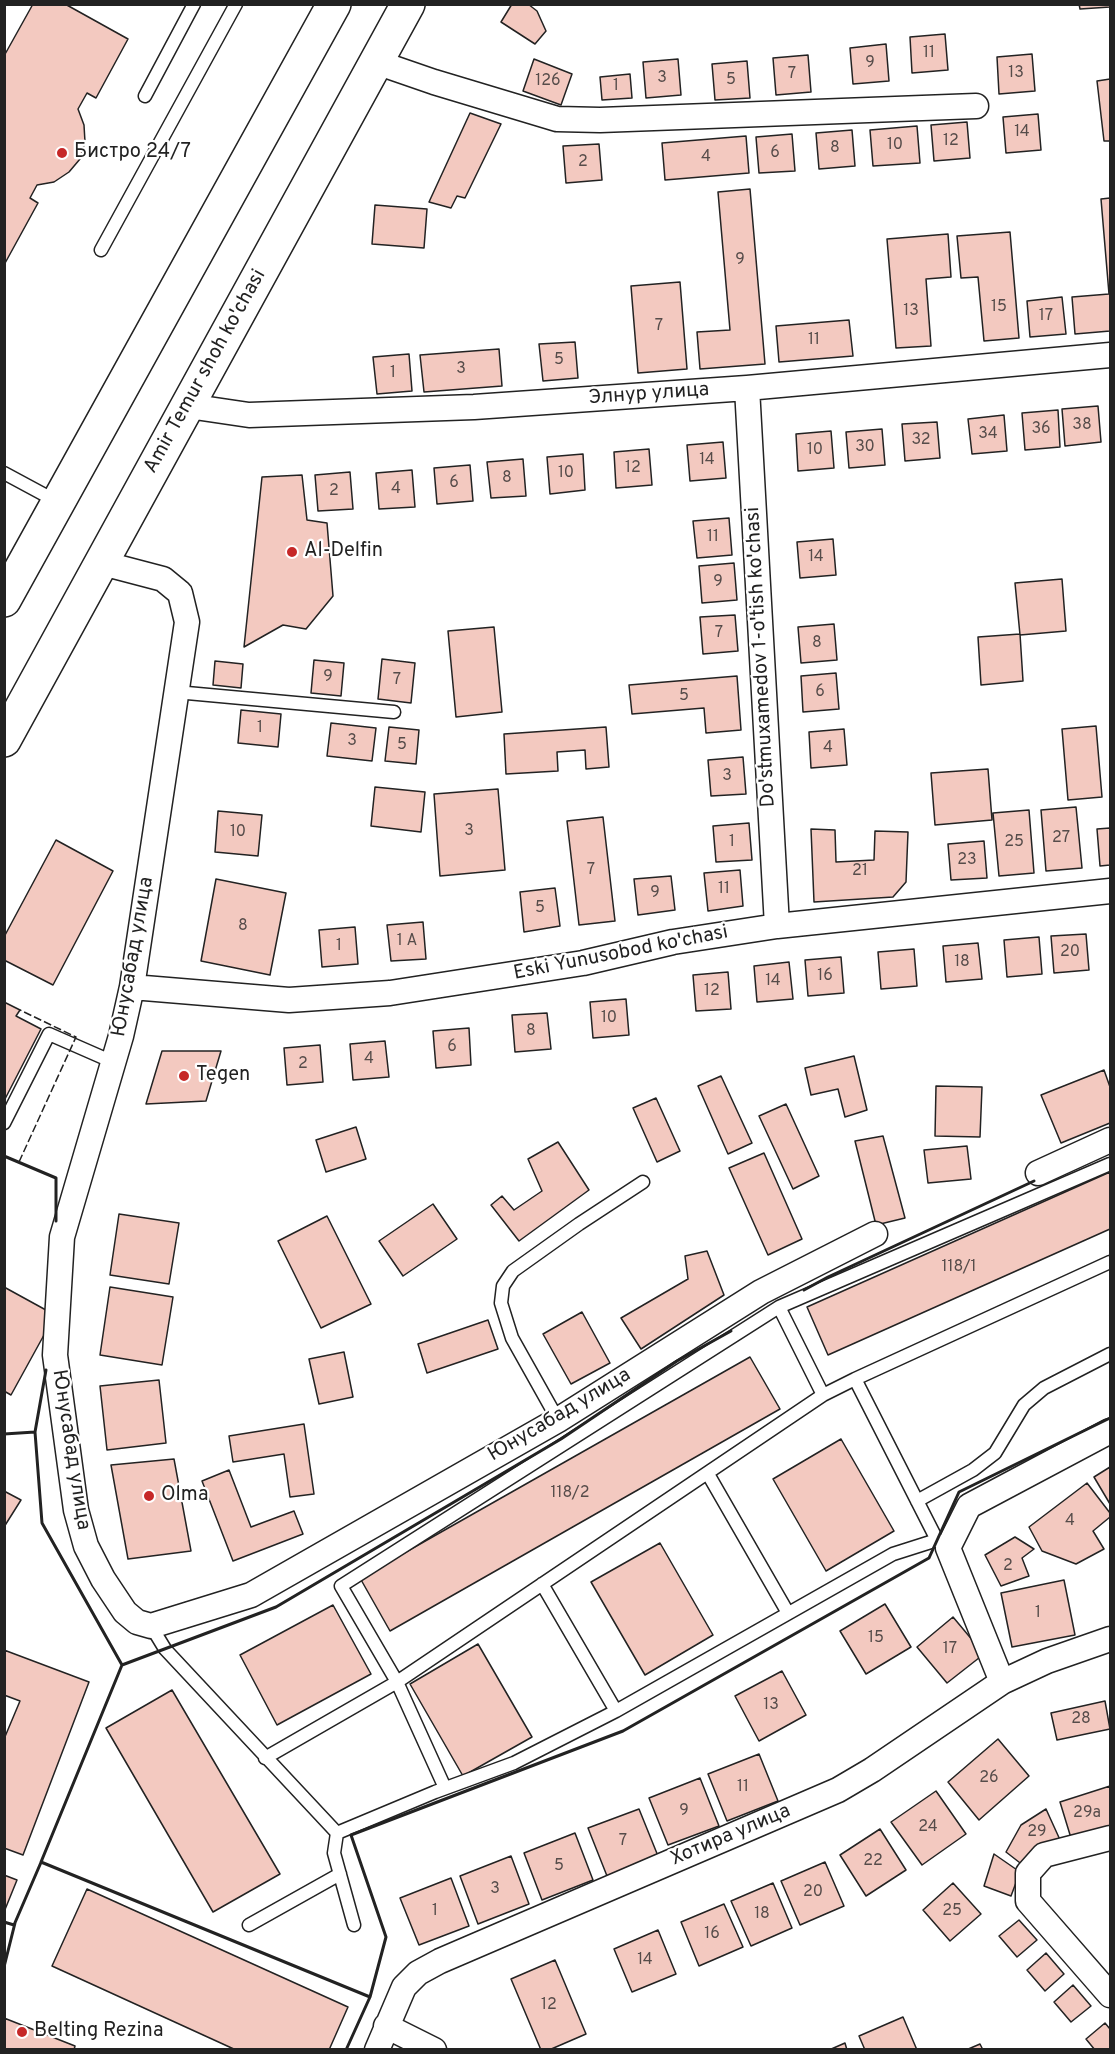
<!DOCTYPE html>
<meta charset="utf-8">
<style>
body{margin:0}
#map{position:relative;width:1115px;height:2054px;overflow:hidden;background:#fff;font-family:Overpass,sans-serif}
canvas{display:block}
.frame{position:absolute;inset:0;border:6px solid #222;pointer-events:none}
</style>
<div id="map">
<canvas width="1115" height="2054"></canvas>
<div class="frame"></div>
</div>
<script>
const ctx = document.querySelector('canvas').getContext('2d');
ctx.lineJoin = 'round';
function fillPath(path, color) { ctx.fillStyle = color; ctx.fill(path, 'evenodd'); }
function strokePath(path, color, width, dash) { ctx.strokeStyle = color; ctx.lineWidth = width; ctx.lineCap = dash ? 'butt' : 'round'; ctx.setLineDash(dash || []); ctx.stroke(path); }
function drawText(font, color, halo, rows, align = 'center') {
  ctx.font = font + ' Overpass,sans-serif'; ctx.lineWidth = 4.5; ctx.setLineDash([]); ctx.textBaseline = 'middle'; ctx.strokeStyle = halo; ctx.fillStyle = color; for (const [text, x, y, turn = 0] of rows) {
    ctx.save(); ctx.translate(x, y); ctx.rotate((+turn || 0) * Math.PI / 180); ctx.textAlign = isNaN(turn) ? turn : align; if (halo) ctx.strokeText(text, 0, 0); ctx.fillText(text, 0, 0); ctx.restore();
  }
}
const building = new Path2D(`
 M33,4H65L128,39L96,98L87,93L78,109L84,125L85,142L80,159L69,172L54,182L37,185L30,198L38,203L4,265V56Z
 M512,4H528L537,11L546,31L535,44L501,22Z
 M1079,4H1110V7L1080,9Z
 M945,34L948,70L912,73L910,37Z
 M886,44L889,81L853,84L850,48Z
 M1032,54L1035,91L999,94L997,57Z
 M808,55L811,92L776,95L773,58Z
 M534,59L572,74L561,105L523,91Z
 M678,59L681,95L646,98L643,62Z
 M747,61L750,98L715,100L712,64Z
 M630,74L632,98L602,100L600,77Z
 M1110,79V141H1104L1097,81Z
 M470,113L501,124L465,198L457,196L451,208L429,202Z
 M1038,114L1041,150L1006,153L1003,117Z
 M967,122L970,158L934,161L931,125Z
 M917,126L920,163L873,166L870,130Z
 M852,130L855,166L819,169L816,133Z
 M792,134L795,171L759,173L756,137Z
 M746,136L749,173L665,180L662,143Z
 M599,144L602,180L566,183L563,146Z
 M750,189L765,364L700,369L697,332L730,330L718,192Z
 M1110,198V331L1075,334L1072,297L1109,294L1101,199Z
 M375,205L427,209L424,248L372,244Z
 M1010,232L1019,338L984,341L978,277L961,278L957,236Z
 M948,234L951,277L926,279L931,346L896,348L887,239Z
 M680,282L687,369L638,373L631,286Z
 M1062,297L1066,334L1030,337L1027,301Z
 M849,320L853,356L779,362L776,326Z
 M575,342L578,378L543,381L539,344Z
 M499,349L502,386L424,392L420,355Z
 M409,354L412,391L377,394L373,357Z
 M1098,406L1101,442L1065,446L1062,409Z
 M1058,410L1060,447L1025,450L1022,413Z
 M1004,415L1007,451L972,454L968,419Z
 M937,422L940,458L905,461L902,424Z
 M882,429L885,465L849,468L846,432Z
 M831,431L834,468L798,471L796,434Z
 M723,442L726,478L690,481L687,445Z
 M649,449L652,485L616,488L614,452Z
 M583,454L585,490L550,494L547,457Z
 M523,459L526,496L491,498L487,462Z
 M470,465L473,501L437,504L434,468Z
 M412,470L415,507L379,509L376,473Z
 M350,472L353,509L318,511L315,475Z
 M302,475L307,520L327,523L333,596L306,629L283,625L244,647L262,477Z
 M729,518L732,555L697,558L693,521Z
 M833,539L836,575L800,578L797,542Z
 M734,563L737,600L702,603L699,566Z
 M1062,579L1066,631L1020,635L1015,583Z
 M735,615L738,651L703,654L700,617Z
 M834,624L837,660L801,663L798,627Z
 M494,627L502,712L456,717L448,631Z
 M1020,634L1023,681L981,685L978,637Z
 M382,659L415,663L411,703L378,699Z
 M314,660L344,663L341,696L311,693Z
 M215,661L243,664L241,688L213,685Z
 M836,673L839,709L803,712L801,676Z
 M737,676L741,730L706,733L704,708L632,714L629,685Z
 M241,710L281,714L278,747L238,743Z
 M331,723L376,728L372,761L327,756Z
 M1096,726L1102,797L1068,800L1062,729Z
 M389,727L419,730L416,764L385,761Z
 M606,727L609,767L586,769L585,750L557,752L558,771L506,774L504,734Z
 M844,729L847,765L811,768L809,732Z
 M743,757L746,794L711,796L708,760Z
 M988,769L992,820L935,825L931,773Z
 M375,787L425,792L421,832L371,826Z
 M498,789L505,870L440,876L434,794Z
 M1076,807L1082,868L1046,871L1041,810Z
 M1029,810L1034,873L999,876L993,813Z
 M218,811L262,815L258,856L215,852Z
 M603,817L615,921L579,925L567,821Z
 M749,823L752,860L716,862L713,826Z
 M1110,828V865L1100,866L1097,829Z
 M811,829L835,830L836,862L874,860L875,831L908,832L906,882L893,897L814,902Z
 M56,840L113,871L53,985L4,960V937Z
 M984,841L987,878L951,880L948,844Z
 M740,870L743,906L708,911L704,873Z
 M671,876L675,910L638,915L634,879Z
 M216,879L286,893L270,975L201,961Z
 M555,888L560,926L524,932L520,892Z
 M423,922L426,959L391,961L387,925Z
 M355,927L358,964L322,967L319,930Z
 M1086,934L1089,970L1054,973L1051,936Z
 M1039,937L1042,974L1007,977L1004,940Z
 M978,943L982,979L946,982L943,946Z
 M914,949L917,986L881,989L878,952Z
 M841,957L844,993L808,996L805,960Z
 M789,962L793,999L757,1002L754,966Z
 M728,972L731,1009L696,1011L693,975Z
 M626,999L629,1035L593,1038L590,1002Z
 M4,1002L20,1010L16,1016L41,1029L4,1101Z
 M547,1013L551,1049L515,1052L512,1015Z
 M469,1028L471,1065L436,1068L433,1031Z
 M385,1041L389,1077L353,1080L350,1044Z
 M320,1045L323,1082L287,1085L284,1048Z
 M162,1051H221L206,1101L146,1104Z
 M854,1056L867,1110L845,1117L838,1089L811,1095L805,1068Z
 M1104,1070L1110,1087V1123L1061,1143L1041,1095Z
 M721,1076L752,1143L728,1154L698,1086Z
 M936,1086L982,1087L980,1137L935,1136Z
 M656,1098L680,1151L657,1162L633,1108Z
 M786,1104L819,1176L793,1189L759,1116Z
 M356,1127L366,1159L326,1172L316,1140Z
 M883,1136L905,1218L876,1225L855,1141Z
 M558,1142L589,1190L519,1241L491,1205L502,1196L514,1210L542,1191L528,1159Z
 M967,1146L971,1179L928,1183L924,1150Z
 M764,1153L802,1239L768,1255L729,1168Z
 M1110,1172V1229L828,1355L807,1307Z
 M433,1204L457,1239L403,1276L379,1241Z
 M119,1214L179,1223L169,1284L110,1275Z
 M327,1216L371,1304L321,1328L278,1241Z
 M707,1251L724,1295L641,1349L621,1318L688,1279L685,1256Z
 M4,1287L55,1315L11,1395L4,1391Z
 M110,1287L173,1297L162,1365L100,1355Z
 M582,1312L610,1363L571,1384L543,1334Z
 M488,1320L498,1349L427,1373L418,1344Z
 M344,1352L353,1397L319,1404L309,1359Z
 M750,1357L780,1409L390,1631L360,1578Z
 M159,1380L166,1443L107,1450L100,1386Z
 M304,1424L314,1494L290,1497L284,1454L233,1462L229,1436Z
 M841,1439L894,1531L826,1571L773,1479Z
 M174,1459L191,1551L128,1559L111,1465Z
 M1110,1467V1504L1094,1477Z
 M229,1470L251,1527L294,1511L303,1534L233,1561L202,1481Z
 M1087,1483L1110,1513V1517L1093,1531L1104,1549L1076,1564L1042,1551L1029,1527Z
 M4,1491L21,1500L4,1527Z
 M1015,1537L1034,1549L1022,1558L1029,1576L1001,1586L985,1555Z
 M660,1543L713,1635L645,1675L591,1582Z
 M1064,1580L1075,1635L1012,1647L1001,1593Z
 M885,1604L911,1647L866,1674L840,1631Z
 M333,1605L371,1674L277,1725L240,1655Z
 M953,1617L984,1654L947,1683L917,1647Z
 M478,1644L532,1737L463,1776L410,1684Z
 M4,1650L89,1682L23,1855L4,1848V1739L20,1701L4,1695Z
 M782,1671L806,1715L759,1741L735,1696Z
 M172,1690L280,1874L213,1912L106,1728Z
 M1105,1701L1110,1729L1057,1740L1051,1713Z
 M998,1739L1029,1776L979,1820L948,1782Z
 M759,1754L778,1801L727,1821L708,1774Z
 M700,1778L719,1826L668,1845L649,1798Z
 M1110,1786V1826L1071,1838L1060,1802Z
 M936,1791L966,1834L922,1865L891,1822Z
 M639,1809L658,1856L607,1876L588,1828Z
 M1046,1809L1061,1842L1024,1866L1006,1852L1021,1825Z
 M880,1829L906,1870L866,1896L840,1855Z
 M575,1833L593,1880L542,1900L524,1853Z
 M994,1854L1020,1872L1011,1896L984,1886Z
 M511,1856L529,1904L478,1924L460,1876Z
 M825,1862L844,1906L800,1925L781,1881Z
 M4,1875L17,1880L4,1912Z
 M451,1878L469,1926L419,1945L400,1898Z
 M773,1883L792,1928L751,1946L731,1901Z
 M953,1883L981,1914L950,1941L923,1910Z
 M87,1889L348,2007L329,2050H236L52,1966Z
 M724,1904L743,1947L699,1966L681,1922Z
 M1019,1920L1037,1940L1017,1957L999,1936Z
 M658,1930L676,1974L632,1992L614,1949Z
 M1046,1953L1064,1974L1045,1991L1027,1970Z
 M555,1960L586,2034L549,2050H541L511,1979Z
 M1073,1985L1091,2006L1071,2022L1054,2002Z
 M903,2017L917,2050H865L859,2036Z
 M4,2018L75,2046L74,2050H4Z
 M1105,2023L1110,2029V2050H1095L1086,2039Z
 M845,2043L847,2050H829Z
 M980,2044L983,2050H966Z`);
fillPath(building, '#f3c9c0');
strokePath(building, '#222', 1.5);
const lane = new Path2D(`
 M145,96L194,4
 M101,250L236,4
 M4,473L56,501
 M176,692L394,712
 M4,1123L49,1034L113,1062
 M1110,1164L779,1307L823,1395L855,1379L1110,1262
 M779,1307L341,1586L397,1682L823,1395
 M855,1379L937,1540L943,1544
 M558,1420L512,1338L501,1303L503,1286L513,1271L579,1224L643,1182
 M708,1474L788,1613
 M917,1501L973,1470L995,1453L1024,1405L1044,1388L1110,1354
 M542,1584L616,1711
 M151,1626L165,1649L337,1833
 M265,1758L397,1682L445,1788
 M249,1925L340,1874
 M354,1925L334,1853L337,1833L435,1792L514,1763L616,1711L893,1554L937,1540`);
const street = new Path2D(`
 M376,62L434,82L557,119L600,120L976,106
 M747,388L777,926
 M188,406L249,415L474,407L747,388L1110,355
 M102,563L163,579L180,593L187,622L132,987L121,1036L62,1237L55,1355L76,1510L86,1546L103,1579L125,1612L137,1622L151,1626L251,1595L558,1420L761,1292L875,1234
 M132,987L289,1000L390,993L583,963L673,942L777,926L1110,891
 M1038,1173L1110,1140
 M1002,1682L948,1548L969,1506L1110,1431
 M1110,1838L1044,1855L1028,1873V1901L1110,1995
 M386,2026L434,2050
 M377,2050L404,1987L418,1973L440,1961L838,1790L872,1770L1002,1682L1047,1661L1110,1639`);
const primary = new Path2D(`
 M4,600L334,4
 M4,740L408,4`);
strokePath(lane, '#222', 15);
strokePath(street, '#222', 27);
strokePath(primary, '#222', 36);
strokePath(lane, '#fff', 12);
strokePath(street, '#fff', 24);
strokePath(primary, '#fff', 33);
strokePath(new Path2D(`
 M19,1162L76,1037L20,1010`), '#222', 1.5, [8, 3]);
strokePath(new Path2D(`
 M4,1156L56,1178V1221
 M804,1290L828,1277L1034,1181
 M731,1331L677,1361L561,1439L276,1607L122,1665L41,1862L370,1997L386,1937L351,1835L623,1731L929,1558L959,1492L1110,1418
 M46,1370L35,1432L42,1523L122,1665
 M4,1434L35,1432
 M4,1922L14,1925L42,1860
 M4,1967L15,1923
 M346,2050L370,1997L368,1996`), '#222', 3);
for (const [x, y, r, color] of [
 [62,153,6,"#c62828"],
 [292,552,6,"#c62828"],
 [184,1076,6,"#c62828"],
 [149,1496,6,"#c62828"],
 [22,2032,6,"#c62828"]
]) { const dot = new Path2D(); dot.arc(x, y, r, 0, 2 * Math.PI); ctx.fillStyle = color; ctx.fill(dot); strokePath(dot, '#fff', 2); }
drawText('16px', '#564c4a', null, [
 ["11",929,54],
 ["9",870,64],
 ["13",1016,74],
 ["7",792,75],
 ["3",662,79],
 ["5",731,81],
 ["126",548,82],
 ["1",616,87],
 ["14",1022,133],
 ["12",951,142],
 ["10",895,146],
 ["8",835,149],
 ["6",775,154],
 ["4",706,158],
 ["2",583,163],
 ["9",740,261],
 ["15",999,308],
 ["13",911,312],
 ["17",1046,317],
 ["7",659,327],
 ["11",814,341],
 ["5",559,361],
 ["3",461,370],
 ["1",393,374],
 ["38",1082,426],
 ["36",1041,430],
 ["34",988,435],
 ["32",921,441],
 ["30",865,448],
 ["10",815,451],
 ["14",707,461],
 ["12",633,469],
 ["10",566,474],
 ["8",507,479],
 ["6",454,484],
 ["4",396,490],
 ["2",334,492],
 ["11",713,538],
 ["14",816,558],
 ["9",718,583],
 ["7",719,634],
 ["8",817,644],
 ["9",328,678],
 ["7",397,681],
 ["6",820,693],
 ["5",684,697],
 ["1",260,729],
 ["3",352,742],
 ["5",402,746],
 ["4",828,749],
 ["3",727,777],
 ["3",469,832],
 ["10",238,833],
 ["27",1061,839],
 ["1",732,843],
 ["25",1014,843],
 ["23",967,861],
 ["7",591,871],
 ["21",860,872],
 ["11",724,890],
 ["9",655,894],
 ["5",540,909],
 ["8",243,927],
 ["1 A",407,942],
 ["1",339,947],
 ["20",1070,953],
 ["18",962,963],
 ["16",825,977],
 ["14",773,982],
 ["12",712,992],
 ["10",609,1019],
 ["8",531,1032],
 ["6",452,1048],
 ["4",369,1060],
 ["2",303,1065],
 ["118/1",959,1268],
 ["118/2",570,1494],
 ["4",1070,1522],
 ["2",1008,1567],
 ["1",1038,1614],
 ["15",876,1639],
 ["17",950,1650],
 ["13",771,1706],
 ["28",1081,1720],
 ["26",989,1779],
 ["11",743,1788],
 ["9",684,1812],
 ["29a",1087,1814],
 ["24",928,1828],
 ["29",1037,1833],
 ["7",623,1842],
 ["22",873,1862],
 ["5",559,1867],
 ["3",495,1890],
 ["20",813,1893],
 ["1",435,1912],
 ["25",952,1912],
 ["18",762,1915],
 ["16",712,1935],
 ["14",645,1961],
 ["12",549,2006]
]);
drawText('20px', '#222', '#fff', [
 ["Бистро 24/7",74,153],
 ["Al-Delfin",304,552],
 ["Tegen",196,1076],
 ["Olma",161,1496],
 ["Belting Rezina",34,2032]
], 'left');
drawText('20px', '#222', '#fff', [
 ["Amir Temur shoh ko'chasi",206,372,-61],
 ["Элнур улица",649,395,-4],
 ["Do'stmuxamedov 1-o'tish ko'chasi",762,657,-93],
 ["Eski Yunusobod ko'chasi",621,954,-11],
 ["Юнусабад улица",134,957,-80],
 ["Юнусабад улица",560,1416,-31],
 ["Юнусабад улица",70,1450,81],
 ["Хотира улица",731,1836,-23]
]);
</script>
